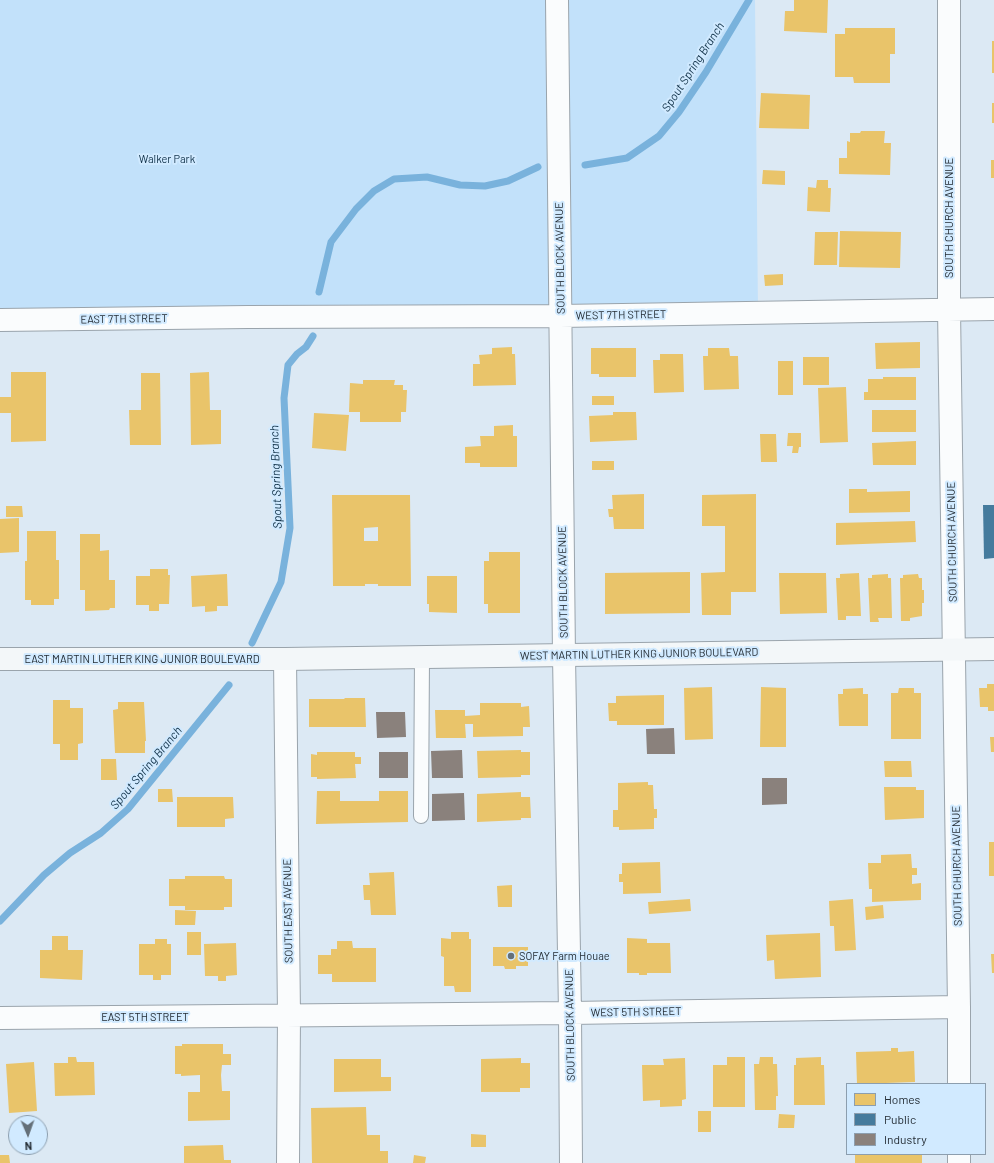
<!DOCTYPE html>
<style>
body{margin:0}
#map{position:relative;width:994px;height:1163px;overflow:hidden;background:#dce9f4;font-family:Barlow,sans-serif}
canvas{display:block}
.legend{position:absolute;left:846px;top:1083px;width:140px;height:72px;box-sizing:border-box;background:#d1eaff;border:1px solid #8c9eae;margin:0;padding:5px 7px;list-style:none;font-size:12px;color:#242d35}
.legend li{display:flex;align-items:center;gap:8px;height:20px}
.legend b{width:20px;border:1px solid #8c9eae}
.north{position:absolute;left:8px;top:1115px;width:40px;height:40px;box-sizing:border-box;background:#d1eaff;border:1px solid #8c9eae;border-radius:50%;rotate:178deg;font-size:11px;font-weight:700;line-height:16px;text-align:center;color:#242d35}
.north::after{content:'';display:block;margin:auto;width:14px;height:18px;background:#646f78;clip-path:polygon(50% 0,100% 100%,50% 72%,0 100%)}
</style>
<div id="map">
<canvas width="994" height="1163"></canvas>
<ul class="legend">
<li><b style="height:11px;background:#e9c46a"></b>Homes</li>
<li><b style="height:11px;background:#457b9d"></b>Public</li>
<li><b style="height:11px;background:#8a817c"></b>Industry</li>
</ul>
<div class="north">N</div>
</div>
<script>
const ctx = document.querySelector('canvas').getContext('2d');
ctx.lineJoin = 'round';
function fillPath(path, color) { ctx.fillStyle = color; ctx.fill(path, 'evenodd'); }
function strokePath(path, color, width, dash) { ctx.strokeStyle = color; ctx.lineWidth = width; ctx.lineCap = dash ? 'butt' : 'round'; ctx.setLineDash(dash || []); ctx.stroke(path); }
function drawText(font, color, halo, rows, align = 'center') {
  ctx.font = font + ' Barlow,sans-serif'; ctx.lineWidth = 4; ctx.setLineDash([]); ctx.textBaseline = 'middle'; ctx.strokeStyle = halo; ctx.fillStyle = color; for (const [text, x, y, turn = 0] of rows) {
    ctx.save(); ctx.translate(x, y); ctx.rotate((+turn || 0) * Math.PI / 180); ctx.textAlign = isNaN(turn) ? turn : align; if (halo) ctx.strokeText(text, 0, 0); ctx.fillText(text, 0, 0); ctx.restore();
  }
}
fillPath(new Path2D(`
 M0,0H755L758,313L0,320Z`), '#c2e1fa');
fillPath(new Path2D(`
 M794,0H828L827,33L784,31L785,11H794Z
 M845,28H895V54H890V83H854L853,77H835V34H845Z
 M992,41H994V73H992Z
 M761,93L810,95L809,129L759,128Z
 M992,103H994V123H992Z
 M861,131H885L884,143H891L890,175L839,174V158H847V141L850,142V133H860Z
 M991,160H994V178H991Z
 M763,170L785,171V185L762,184Z
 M817,180H828V188H831L830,212L807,211L808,187L816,188Z
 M840,231L901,232L900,268L839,267Z
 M815,232H838L837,265H814Z
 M783,274V285L765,286L764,275Z
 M920,342V368L876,369L875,343Z
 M512,347V354H515L516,385L473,386V364H480L479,355L492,354V348Z
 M591,348H636V377H599V374H591Z
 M708,348H729L730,356H738L739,389L704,390L703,356H708Z
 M660,354H683L684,392L654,393L653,360H660Z
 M803,357H829V385H803Z
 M778,361H793V395H778Z
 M11,372H46V441L11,442V413H0V397H11Z
 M209,372L210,410H221V444L191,445L190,373Z
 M141,373H160L161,445H130L129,410H141Z
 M883,377H916V400H864V392H868V379H883Z
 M363,380H395L394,385H403V390H407L406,412H401V422H360V412H349L350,383L363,384Z
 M846,387L848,442L820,443L818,388Z
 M592,396H614V405H592Z
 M872,410H916V432H872Z
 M613,412H636L637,440L590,442L589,416L613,415Z
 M314,413L349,415L346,451L312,448Z
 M513,425V436H517V467H480V463H465V447L481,446L480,436H494V426Z
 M788,433H801V447H799L798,453H792L793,446H787Z
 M760,434H776L777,462H761Z
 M916,441V465H873L872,443Z
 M592,461H614V470H592Z
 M849,489H867V492L910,491V512L849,513Z
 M644,494V529H614L613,517H609L608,509H613L612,495Z
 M756,494V592H731V615H702L701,573L725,572V526H702V495Z
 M332,495H410L411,586H378V584H365V586H333ZM378,527V541H364V528Z
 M6,506H22L23,517H6Z
 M19,518V552L0,553V519Z
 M915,521L916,542L836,545V523Z
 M27,531H56V560H59V599H54V605H31V600H25V561H27Z
 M80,534H100V551L109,550V580H115V608H110L109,610L85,611V590H80Z
 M489,552H520V613H488V604H484V561H489Z
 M150,569H168V575H170L169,604H159V611H149V605H136V576H150Z
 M690,572V613L605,614V573Z
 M779,573H826L827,613L780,614Z
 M859,573L861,616H846V620H838L836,578H840V574Z
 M227,574L228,606H217V611L205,612V606L192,607L191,576Z
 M888,574V578H891L892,618H878L879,622H870L868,578H872V575Z
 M918,574L919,578H922V590H924V603H922V616L910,618V621H901L900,578H903V575Z
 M427,576H457V613L429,612V604H427Z
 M987,684H994V711H988V707H980L979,688H987Z
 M712,687L713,739L685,740L684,688Z
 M761,687L786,688V747H760Z
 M863,688V694H868V726H839L838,694H843V689Z
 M899,688H914V693H921V739H891V693H898Z
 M664,695V725H617V721H609L608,703H616V696Z
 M344,698H365L366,727H309V699H345Z
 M53,700H70V708H83V743L78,744V760H60V744H53Z
 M118,702H144L146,741H145V753H115L113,710L118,709Z
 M480,703H521V707L529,706L530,727H523V736L473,737V724H465L466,738H436L435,710H465V716L480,715Z
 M990,737H994V752H991Z
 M521,750V752H530V775H521V777L478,778L477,751Z
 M317,752H355V757H361V764H355L356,778L317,779V777H311V754L317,755Z
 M101,759H116L117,780H101Z
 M884,761H911L912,777H885Z
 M648,782V785H653L654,809H657V818H654V829L619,830V827H613V810H618V783Z
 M884,787H916V790H924V818L885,820Z
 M158,789H172L173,802H158Z
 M317,791H340V801H379V791H408V822L316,824Z
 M521,792V797H530L531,818H521V820L477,822V794Z
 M177,797H233L234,818L225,819V827H177Z
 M989,842H994V876H989Z
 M911,854L912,868H917V875H912V884L921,883V900L872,902V889H869L868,863H881V855Z
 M660,862L661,893L623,894V882H619V874H622V863Z
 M394,872L396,915H371L370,900H364L363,885H370L369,873Z
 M185,876H224L225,879H232V907H224V910H185V906H169V879H185Z
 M512,885V907H498L497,886Z
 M690,899L691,911L649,914L648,902Z
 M853,899L856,950L835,951L834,926H830L829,901Z
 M883,905L884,918L866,920L865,907Z
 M175,910L196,911L195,925H175Z
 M187,932H201V955H187Z
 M451,932H469V939H471V992H455L454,986H444V957L441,956V938L451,939Z
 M820,933L821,977L775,979L774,960L767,961L766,935Z
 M52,936H68V950H83L82,980L40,978V950H52Z
 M627,938L647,939V943H670L671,973H647V975H639V973H627Z
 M155,939H167V944H171V975H161V980H153V975H139V944H155Z
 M337,941H352L353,948H376V982H332V974H318V955H331V949H337Z
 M236,943L237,975L226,976V981H218V976H205L204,944Z
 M493,947H528V966H516V969H505L504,966H493Z
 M991,954H994V973H992Z
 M182,1044H223V1054H231V1065H222L221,1075L222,1091H230V1120L188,1121V1092H200V1075L181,1076V1074H175V1046H182Z
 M891,1048H898V1052L914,1051L915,1082L857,1084L856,1052L891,1051Z
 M68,1057H76L77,1062H94L95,1095L55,1096L54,1063H68Z
 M727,1057H745V1107H713V1065H727Z
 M760,1057H773V1064H777L778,1096H776V1110H755L754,1064H759Z
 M821,1057V1065H824L825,1105H794V1065H796V1058Z
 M521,1058V1063H530V1088H520V1092H481V1059Z
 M685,1058L686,1099L682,1100V1106L660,1107V1100L643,1101L642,1065H664L663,1059Z
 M334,1059H381V1077H391V1091L334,1092Z
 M34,1062L37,1111L9,1113L6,1064Z
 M366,1107L367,1135H380V1151H388V1163H312L311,1108Z
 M698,1111H711V1132H698Z
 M779,1114L795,1115L794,1128H778Z
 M471,1134L486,1135V1147H471Z
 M223,1145L224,1160H231V1163H184V1146Z
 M855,1154H922V1163H855Z
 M0,1155H9L10,1163H0Z
 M414,1155L426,1157L425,1163H413Z`), '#e9c46a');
fillPath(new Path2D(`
 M983,505H994V558L984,559Z`), '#457b9d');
fillPath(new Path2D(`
 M376,712H405L406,737L377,738Z
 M674,728L675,754H647L646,729Z
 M462,750L463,778H432L431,751Z
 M379,752H408V778H379Z
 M762,778H787V804L762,805Z
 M464,793L465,820L432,821V794Z`), '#8a817c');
strokePath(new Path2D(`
 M585,165L627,158L659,136L679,112L706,72L749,0
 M319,292L331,242L356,209L374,191L394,179L427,177L460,185L485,186L508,181L538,167
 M252,643L281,582L290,528L284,398L288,365L297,354L306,347L313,336
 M0,921L44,875L70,853L101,833L128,809L229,685`), '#79b2dc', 7);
const service = new Path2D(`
 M421,816L422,657`);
const minor = new Path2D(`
 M557,0L564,656L570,1013L571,1163
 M949,0V309L959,1007V1084
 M0,320L248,317L560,316L994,309
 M285,659L289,1015L288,1163
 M0,1018L570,1013L959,1007
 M959,1163V1154`);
const secondary = new Path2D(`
 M0,659H285L994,649`);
strokePath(service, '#9aa4ac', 16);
strokePath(minor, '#9aa4ac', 24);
strokePath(secondary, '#9aa4ac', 24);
strokePath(service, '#fafcfd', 14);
strokePath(minor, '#fafcfd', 22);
strokePath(secondary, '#f3f7f9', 22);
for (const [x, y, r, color] of [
 [511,956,4,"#646f78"]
]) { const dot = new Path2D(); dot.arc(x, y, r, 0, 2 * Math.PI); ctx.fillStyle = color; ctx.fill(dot); strokePath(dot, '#d1eaff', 1.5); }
drawText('11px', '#11324a', '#d1eaff', [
 ["Walker Park",167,159]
]);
drawText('11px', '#242d35', '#d1eaff', [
 ["SOUTH CHURCH AVENUE",949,218,-90],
 ["SOUTH BLOCK AVENUE",560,258,-91],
 ["WEST 7TH STREET",621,315,-1],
 ["EAST 7TH STREET",124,319,-1],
 ["SOUTH CHURCH AVENUE",952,542,-91],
 ["SOUTH BLOCK AVENUE",563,582,-91],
 ["WEST MARTIN LUTHER KING JUNIOR BOULEVARD",639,654,-1],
 ["EAST MARTIN LUTHER KING JUNIOR BOULEVARD",142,659],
 ["SOUTH CHURCH AVENUE",957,866,-91],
 ["SOUTH EAST AVENUE",288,911,-91],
 ["WEST 5TH STREET",636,1012,-1],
 ["EAST 5TH STREET",145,1017],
 ["SOUTH BLOCK AVENUE",570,1025,-91]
]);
drawText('11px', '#242d35', '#d1eaff', [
 ["SOFAY Farm Houae",519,956]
], 'left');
drawText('italic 12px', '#113249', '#d1eaff', [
 ["Spout Spring Branch",693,67,-57],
 ["Spout Spring Branch",276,477,-92],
 ["Spout Spring Branch",146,768,-50]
]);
</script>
